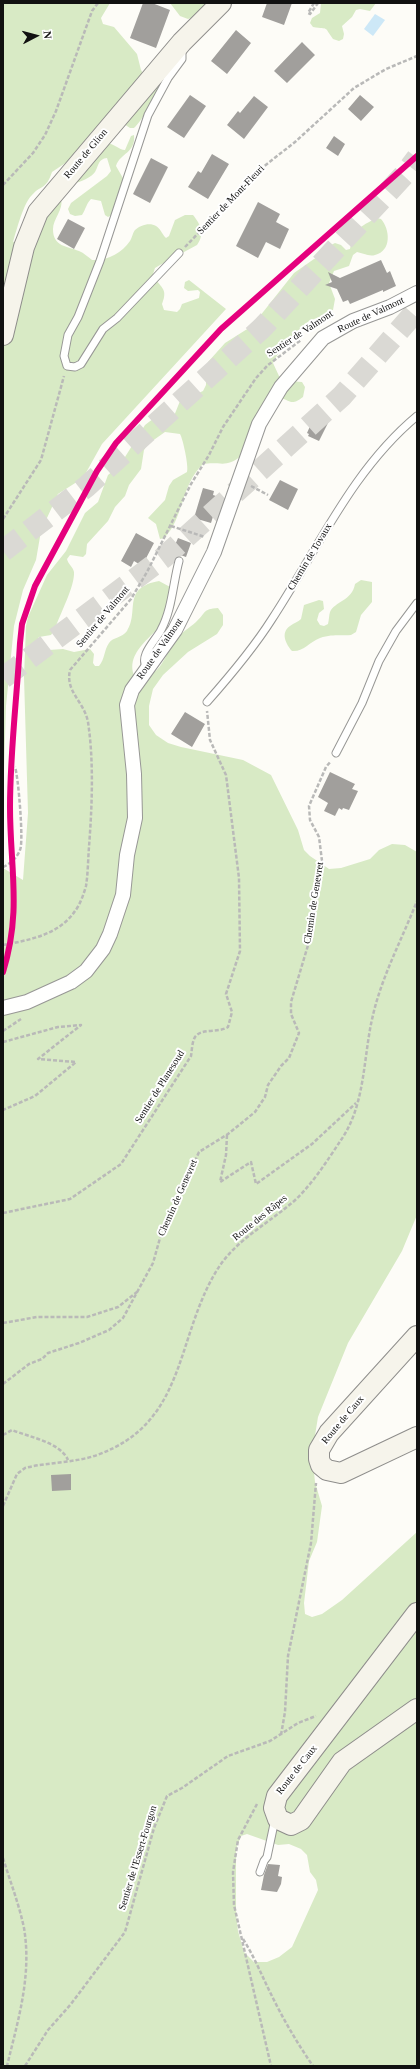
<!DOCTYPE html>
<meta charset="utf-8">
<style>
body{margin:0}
#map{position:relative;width:420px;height:2069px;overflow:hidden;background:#fdfcf7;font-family:Georgia,serif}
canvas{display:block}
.frame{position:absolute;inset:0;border:4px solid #111;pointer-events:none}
.north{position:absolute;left:16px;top:16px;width:40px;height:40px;-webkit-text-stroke:3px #fff;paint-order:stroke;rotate:84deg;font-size:11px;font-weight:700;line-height:16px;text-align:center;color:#111}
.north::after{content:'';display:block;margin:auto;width:14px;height:18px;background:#111;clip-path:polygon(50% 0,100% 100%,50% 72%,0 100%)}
</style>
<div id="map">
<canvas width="420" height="2069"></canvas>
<div class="frame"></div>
<div class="north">N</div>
</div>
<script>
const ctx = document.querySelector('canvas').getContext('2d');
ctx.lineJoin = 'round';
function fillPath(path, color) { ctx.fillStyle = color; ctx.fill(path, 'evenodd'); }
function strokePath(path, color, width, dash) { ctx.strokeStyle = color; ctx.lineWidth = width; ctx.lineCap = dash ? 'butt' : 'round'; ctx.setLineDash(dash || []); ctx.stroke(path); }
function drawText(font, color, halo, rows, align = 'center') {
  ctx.font = font + ' Georgia,serif'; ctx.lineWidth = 4; ctx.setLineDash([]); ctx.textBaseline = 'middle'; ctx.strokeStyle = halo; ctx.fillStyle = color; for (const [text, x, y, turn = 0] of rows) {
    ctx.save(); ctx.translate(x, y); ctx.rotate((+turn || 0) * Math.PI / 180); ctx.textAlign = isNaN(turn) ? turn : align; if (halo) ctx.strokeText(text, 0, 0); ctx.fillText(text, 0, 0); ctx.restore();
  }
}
fillPath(new Path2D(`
 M3,3H110L101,18L103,24L114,27L137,54L141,70L143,73L161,80C162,88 142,121 134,128H130L124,124L52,172C46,190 42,184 32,195C23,204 17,229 13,242L29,238L34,230L61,199C64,209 53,219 53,229C53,247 67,246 79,251C84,253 88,257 92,260C107,261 122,253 130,241C132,238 133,232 135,230C140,225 150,222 156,226C160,228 162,234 166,238L169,236L175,220L185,215H193C201,225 205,234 197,245L160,265L155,268L153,274C159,288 169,287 162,304L164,310L177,312L180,309L182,304L199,298L200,292L198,290L188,291L184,288L185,282L189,280L226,309L102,444L83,478L58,494L41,531L36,560L23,590L14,626L6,706L3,805Z
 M170,3H209L197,16L188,19L180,16Z
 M321,3H376L370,11L360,9L356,10L352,17L342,26L344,34L343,39L339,41L333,39C323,25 330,30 313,27L310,23L312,18L320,13Z
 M134,135C136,153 120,153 116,166L124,180L117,196L121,204L112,215L108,217L105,215L101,201L91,199C86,204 86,209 82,215L75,216L70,214L68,209L71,203L107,176L111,171L107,158C98,159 99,165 95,172C92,177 78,184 72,183L105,143C114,143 119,150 125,150L131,136Z
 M377,218L381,219C390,229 392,251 375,255C369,257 363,253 357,252L353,255L349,266L334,271L329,283L335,299L333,310C326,315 318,317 310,321C299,327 278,351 273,363L279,376L289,381L302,382L305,387L303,397C291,406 292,401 280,398L242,455C226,469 221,461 203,464C180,486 184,519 164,538L160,539L156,524L148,518L165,500L169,486L173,480L187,472C189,467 183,439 180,434L165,432L148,444L144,450L141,469L129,485L125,496L115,507L108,521L87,544L86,554L83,557L70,555L67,559C68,564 73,567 74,572C75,586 60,614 55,629L51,635L39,637L36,642L38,646L49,650L63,649L74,652L90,649L94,654L93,663L95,666H99C105,659 104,650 109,643C113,637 122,638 127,631C140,611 121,588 159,581L172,588C173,592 175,597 175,601C174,627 123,645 134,675C140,675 148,676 153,673C163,667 168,650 175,640C183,631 188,629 196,622C206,613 202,609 218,608L223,615V625L217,634L188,652L163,675L153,689L149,706V725L156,735L168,743L181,747L243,760L271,775L298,830L304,850L310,856L329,869L341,868L370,859L379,850L392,844L405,845L417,852V1215L402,1251L348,1343L318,1417L312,1454L315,1482L322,1506L317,1542L309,1561L304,1603L305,1614L312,1617L322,1614L342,1600L417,1532V2066H3V868L23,880L28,813L24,677L26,626L28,617L47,575L66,551L85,513L98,502L108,475L120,465L145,425L158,415L174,416L182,396L194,395L203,391L206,385V367L208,362L225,343L252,326L294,273L314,259L325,255L331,245L335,243L341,245L346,250L350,249C354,229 359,227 377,218ZM247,1834L278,1845L289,1844L301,1849L307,1855L310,1872L316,1880L318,1890L292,1947L279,1957L267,1962H254L244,1952L238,1931L236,1914V1849L241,1836Z
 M361,580L372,582V602L361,615L356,632L351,635C339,636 332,634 320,638C309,642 304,652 292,651C286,644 280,633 290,626C294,623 298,622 301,619L304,605L319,600L323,601L324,609L319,613L317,620L320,625L324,626L328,624C329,620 329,615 330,612C335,601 352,601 355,584Z`), '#d8eac5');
fillPath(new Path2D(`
 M375,14L385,20L373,36L364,29Z`), '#cde8f7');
fillPath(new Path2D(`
 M143,3H152L170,10L156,48L130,38Z
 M267,3H292L284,25L262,17Z
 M236,30L251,43L227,74L211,61Z
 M302,42L315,55L287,83L274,71Z
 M190,95L206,106L184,138L167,127Z
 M360,95L374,107L361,121L348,109Z
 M254,96L268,107L244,139L227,125L238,111L240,113Z
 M334,136L345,144L338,156L326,148Z
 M212,154L229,164L208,199L188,187L198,171L201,173Z
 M151,158L168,167L150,203L133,194Z
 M258,202L280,214L276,222L289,229L280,249L266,242L258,258L236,246Z
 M68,219L85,228L74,249L57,239Z
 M381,260L387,273L390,271L396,286L383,292V290L350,304L348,300L343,302L337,289L325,285L332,282L328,272L340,278Z
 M315,415L329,421L319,441L308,436L309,434L307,433Z
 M280,480L298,489L288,510L269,500Z
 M203,488L214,491L213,495L219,497L211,523L194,518Z
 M136,533L154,543L142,566L134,561L131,567L121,561Z
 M178,538L191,543L186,557L172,552Z
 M185,712L205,724L192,747L171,734Z
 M330,772L355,784L352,789L358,791L349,810L343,808L342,810L339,808L335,816L324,811L328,803L318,797Z
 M71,1474V1490L52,1491L51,1475Z
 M268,1864L280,1865L278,1876L282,1877L281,1884L277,1892L261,1890L264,1875Z`), '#a19f9c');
strokePath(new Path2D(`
 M3,551L86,487L262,328L404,175L417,158
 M3,678L163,558L342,396L417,310`), '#dad9d4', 22, [22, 11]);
const lane = new Path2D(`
 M179,253L117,318L103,329L81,364L75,367L67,366L64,356L68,335L78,317L100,261L148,115L168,78L182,59V48
 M147,668C138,656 156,640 161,630C172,610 173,583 179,561
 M207,702C230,676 253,649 272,619C318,549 352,470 417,416
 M336,753L362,703L379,661L396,631L417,603
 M260,1872L264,1861L267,1857L274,1824L277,1820`);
const street = new Path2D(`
 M3,1008L27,1002L71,982L86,971L103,949L110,934L123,895L127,855L135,818L134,774L127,705L132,690L175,630L214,552L259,424L281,387L323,338L353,321L390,307L417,293`);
const secondary = new Path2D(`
 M3,335L24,247L38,212L182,42L221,3
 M417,1336L329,1433L319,1450V1459L321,1465L327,1470L341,1473L417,1437
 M417,1613L277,1796L274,1808L278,1819L291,1825L301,1820L342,1762L417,1709`);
strokePath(lane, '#979795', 9);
strokePath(street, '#979795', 16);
strokePath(secondary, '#8e8d8b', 22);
strokePath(new Path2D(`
 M314,3L308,13L310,14L318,3
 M3,185L33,153L45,135L56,111L92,11L98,3
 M185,247L258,171L295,142L354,88L386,69L417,56
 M251,486L268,495
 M3,519L41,460L64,376
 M171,526L205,537
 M3,867C10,864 17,858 20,850C24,842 18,774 15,767
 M3,945C29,940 59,935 75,911C80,905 84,893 86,886C88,874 88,859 89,847C92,807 94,762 88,722C84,701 65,692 70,670L131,599L147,572L191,484L209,455L223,427L256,378L268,365L301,340
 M3,1031L21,1019
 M3,1042L58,1027L81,1025L38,1059L76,1062L35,1096L3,1110
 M227,1135L226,1155L220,1182L251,1162L256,1184L312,1144L356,1103
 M3,1213L70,1199L121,1164L191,1056C192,1050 192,1042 195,1037C201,1028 219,1033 228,1027L232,1012L226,994L240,951L239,878L226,775L210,740L207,711
 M3,1323L37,1317H87L118,1307L137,1292
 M3,1384L29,1364L42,1359L48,1353L79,1343L109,1330L123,1318L153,1263L160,1238L199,1152L228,1134L255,1112L265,1097L268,1085L281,1066L289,1058L299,1033L291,1014V1002L312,932L314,905L322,861L319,837L310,820L309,806L326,767L331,761
 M3,1435L12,1430C29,1437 60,1442 68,1460
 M3,1506L17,1474L25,1468C48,1462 75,1463 97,1455C187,1423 175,1338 217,1270C234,1242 264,1226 288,1206C308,1191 327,1161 341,1140C366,1104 363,1056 373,1015C382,976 402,939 417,901
 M281,1735L285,1712L288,1656L311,1543L316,1483
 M257,1804L238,1840L233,1872L234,1905L271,2066
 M3,1858C10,1881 19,1904 24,1928C32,1976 18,2020 7,2066
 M243,1939C254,1956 261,1974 270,1992C282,2017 297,2043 313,2066
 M25,2066L48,2030L71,2004L125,1932L154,1828L167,1796L182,1788L228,1756L270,1741L298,1723L316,1716`), '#b9b9b8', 2.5, [4, 2]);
strokePath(lane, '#fffffe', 7);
strokePath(street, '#fffffe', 14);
strokePath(secondary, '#f6f4eb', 20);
strokePath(new Path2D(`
 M3,972C22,911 10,868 10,807C10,752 17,697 20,643L22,624L35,586L97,471L116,443L221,329L417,156`), '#e5007d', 6);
drawText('10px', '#111', '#fff', [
 ["Route de Glion",86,154,-50],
 ["Sentier de Mont-Fleuri",231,200,-46],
 ["Route de Valmont",371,315,-25],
 ["Sentier de Valmont",300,334,-33],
 ["Chemin de Tovaux",310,557,-59],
 ["Sentier de Valmont",103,617,-50],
 ["Route de Valmont",160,649,-55],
 ["Chemin de Genevret",314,903,-81],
 ["Sentier de Planesoud",160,1087,-58],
 ["Chemin de Genevret",178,1198,-66],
 ["Route des Râpes",260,1218,-39],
 ["Route de Caux",343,1420,-50],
 ["Route de Caux",297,1770,-52],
 ["Sentier de l'Essert-Fourgon",138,1858,-73]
]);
</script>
